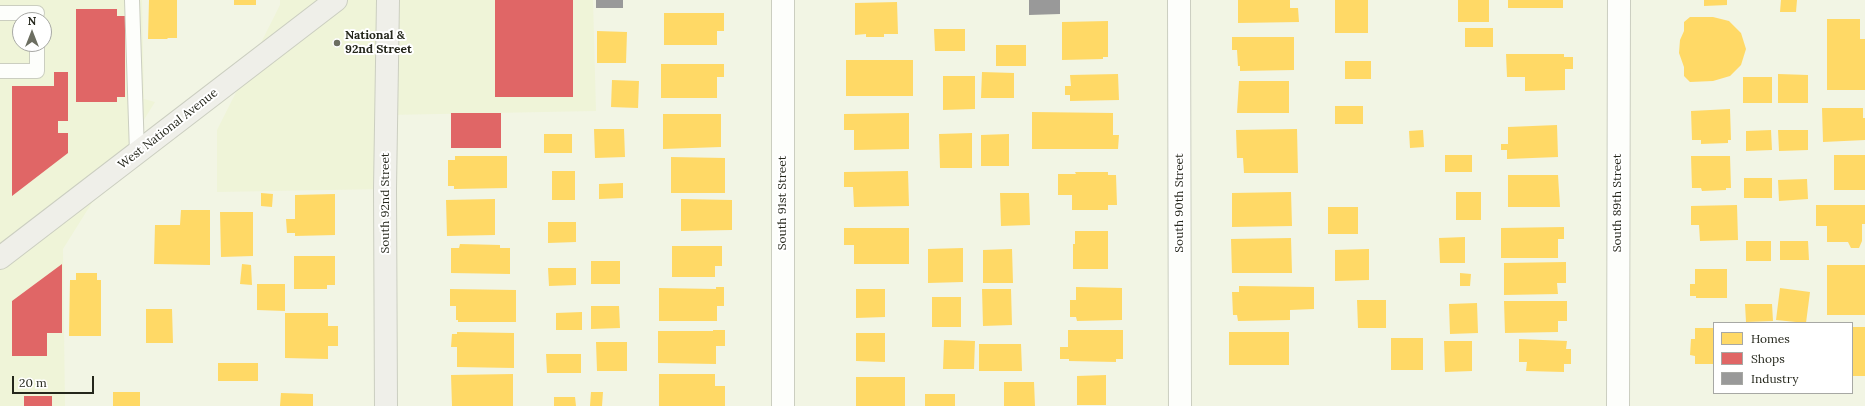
<!DOCTYPE html>
<style>
body{margin:0}
#map{position:relative;width:1865px;height:406px;overflow:hidden;background:#f2f5e4;font-family:Lora,serif}
canvas{display:block}
.legend{position:absolute;left:1713px;top:322px;width:140px;height:72px;box-sizing:border-box;background:#fff;border:1px solid #a7a8a4;margin:0;padding:5px 7px;list-style:none;font-size:12px;color:#24261b}
.legend li{display:flex;align-items:center;gap:8px;height:20px}
.legend b{width:20px;border:1px solid #a7a8a4}
.north{position:absolute;left:12px;top:12px;width:40px;height:40px;box-sizing:border-box;background:#fff;border:1px solid #a7a8a4;border-radius:50%;rotate:0deg;font-size:11px;font-weight:700;line-height:16px;text-align:center;color:#24261b}
.north::after{content:'';display:block;margin:auto;width:14px;height:18px;background:#6c6e61;clip-path:polygon(50% 0,100% 100%,50% 72%,0 100%)}
.scale{position:absolute;left:12px;top:376px;width:82px;height:18px;box-sizing:border-box;border:2px solid #24261b;border-top:0;padding-left:5px;font-size:12px;line-height:14px;white-space:nowrap;color:#24261b;-webkit-text-stroke:3px #fff;paint-order:stroke}
</style>
<div id="map">
<canvas width="1865" height="406"></canvas>
<ul class="legend">
<li><b style="height:11px;background:#ffd966"></b>Homes</li>
<li><b style="height:11px;background:#e06666"></b>Shops</li>
<li><b style="height:11px;background:#999"></b>Industry</li>
</ul>
<div class="north">N</div>
<div class="scale">20 m</div>
</div>
<script>
const ctx = document.querySelector('canvas').getContext('2d');
ctx.lineJoin = 'round';
function fillPath(path, color) { ctx.fillStyle = color; ctx.fill(path, 'evenodd'); }
function strokePath(path, color, width, dash) { ctx.strokeStyle = color; ctx.lineWidth = width; ctx.lineCap = dash ? 'butt' : 'round'; ctx.setLineDash(dash || []); ctx.stroke(path); }
function drawText(font, color, halo, rows, align = 'center') {
  ctx.font = font + ' Lora,serif'; ctx.lineWidth = 4; ctx.setLineDash([]); ctx.textBaseline = 'middle'; ctx.strokeStyle = halo; ctx.fillStyle = color; for (const [text, x, y, turn = 0] of rows) {
    ctx.save(); ctx.translate(x, y); ctx.rotate((+turn || 0) * Math.PI / 180); ctx.textAlign = isNaN(turn) ? turn : align; if (halo) ctx.strokeText(text, 0, 0); ctx.fillText(text, 0, 0); ctx.restore();
  }
}
fillPath(new Path2D(`
 M0,0H142L144,99L155,102L63,249L65,406H0ZM20,20H44V44H20Z
 M280,0H593L596,111L387,115L385,189L217,192V130L280,5Z`), '#eff4d8');
fillPath(new Path2D(`
 M149,0H177V38H168L167,39H148Z
 M234,0H256V5H234Z
 M1238,0H1290V8H1298L1299,22L1238,23Z
 M1335,0H1368V33H1335Z
 M1458,0H1489V22H1458Z
 M1508,0H1563V8H1508Z
 M1704,0H1727V5L1704,6Z
 M1781,0H1797L1796,12H1780Z
 M897,2L898,34H884V37H866V34L855,35V3Z
 M664,13H724V31H717V45H664Z
 M1690,17H1713L1729,21L1741,33L1746,49L1741,65L1730,76L1713,81L1690,82L1684,76V67L1679,53L1680,40L1684,31V22Z
 M1827,19H1860V39H1865V90H1827Z
 M1108,21V57H1103V59L1062,60V22Z
 M1465,28H1493V47H1465Z
 M934,29H965V51H935Z
 M597,31L627,32L626,63H597Z
 M1232,37H1294V70L1240,71V66H1238L1237,50H1232Z
 M996,45H1026V66H996Z
 M1506,54H1564V57H1573V69H1565V90L1525,91V77H1507Z
 M846,60H913V96H846Z
 M1345,61H1371V79H1345Z
 M661,64H724V77H717V98H661Z
 M982,72L1014,73V98H981Z
 M1118,74L1119,100L1070,101V95H1065V86H1071L1070,75Z
 M1778,74L1808,75V103H1778Z
 M943,76H975V109L943,110Z
 M1743,77H1772V103H1743Z
 M612,80L639,81L638,108L611,107Z
 M1239,81H1289V113H1237Z
 M1335,106H1363V124H1335Z
 M1822,108H1863V118H1865V140L1823,142Z
 M1730,109L1731,140H1728V143L1701,144V140H1692L1691,111Z
 M1032,112L1113,113V135H1119L1118,149H1032Z
 M909,113V149L854,150V130H844V114Z
 M663,114H721V147L663,149Z
 M1557,125L1558,157L1507,159V150H1501V144H1508V127Z
 M594,129H624L625,157L595,158Z
 M1297,129L1298,173H1244L1243,158H1237L1236,130Z
 M1423,130L1424,147L1410,148L1409,131Z
 M1771,130L1772,150L1746,151V131Z
 M1778,130H1808V150L1779,151Z
 M972,133V168H940L939,134Z
 M544,134H572V153H544Z
 M1009,134V166H981V135Z
 M1445,155H1472V172H1445Z
 M1834,155H1865V190H1834Z
 M455,156H507V188L454,189V186H448V160H455Z
 M1691,156H1730L1731,188H1726V190L1702,191L1701,188H1692Z
 M671,157L725,158V193H671Z
 M552,171H575V200H552Z
 M908,171L909,206L854,207L853,187H844V172Z
 M1075,172H1108V175H1116L1117,205H1108V210H1072V195H1058V174H1076Z
 M1508,175H1558L1560,207H1508Z
 M1744,178H1772V198H1744Z
 M1807,179L1808,199L1779,201L1778,180Z
 M623,183V198L599,199V184Z
 M1291,192L1292,226L1232,227V193Z
 M1456,192H1481V220H1456Z
 M261,193L273,194L272,207L261,206Z
 M1000,193H1029L1030,225L1001,226Z
 M335,194V235L295,236V233H287L286,219H295V195Z
 M495,199V235L447,236L446,200Z
 M681,199L732,200V230L681,231Z
 M1737,205L1738,240L1700,241L1699,225H1691V206Z
 M1816,205H1865V224H1862V241L1859,248H1851L1848,242H1827V226H1816Z
 M1328,207H1358V234H1328Z
 M181,210H210V265L154,264L155,225H180Z
 M220,212H253V256L221,257Z
 M548,222H576V242L548,243Z
 M1564,227V239H1558V258H1501V228Z
 M844,228H909V264H854V245H844Z
 M1075,231H1108V269H1073V244H1075Z
 M1465,237V263H1440L1439,238Z
 M1291,238L1292,273H1232L1231,239Z
 M1746,241H1771V261H1746Z
 M1780,241H1808L1809,260H1780Z
 M460,244L500,245V248H510V274L451,273V248H459Z
 M672,246H722V266H715V277H672Z
 M963,248V282L928,283V249Z
 M1012,249L1013,283H983V250Z
 M1369,249V280L1335,281V250Z
 M294,256H335V285H327V289H294Z
 M591,261H620V284H591Z
 M1566,262V283H1557L1558,294L1504,295V263Z
 M242,264L251,265L252,285L240,284Z
 M1827,265H1865V315H1827Z
 M548,268H576V285L549,286Z
 M1695,269H1727V298H1696V296H1690V284H1695Z
 M76,273H97V280H101V336H69L70,280H76Z
 M1460,273L1471,274L1470,286H1460Z
 M257,284H285V311L257,310Z
 M1239,286L1314,287V309L1290,310V320L1238,321L1237,315H1233L1232,292H1239Z
 M716,287H724V306H717V321H659V288L716,289Z
 M1076,287L1122,288V320L1077,321L1076,317H1070V300H1076Z
 M1780,288L1810,292L1806,323L1776,320Z
 M450,289L516,290V322H458V320H456V306H450Z
 M856,289H885V317L856,318Z
 M982,289H1011L1012,325L983,326Z
 M932,297H961V327H932Z
 M1357,300H1386V328H1358Z
 M1504,301H1567V321H1558V332L1505,333Z
 M1477,303L1478,333L1450,334L1449,304Z
 M1745,304H1772L1773,321L1746,322Z
 M591,306H619L620,328L591,329Z
 M146,309H172L173,343H146Z
 M582,312V330H556V313Z
 M285,313H328V326H338V346H328V359L285,358Z
 M1852,327H1865V376H1852Z
 M1695,328H1714V364H1695V356L1690,355L1691,339H1695Z
 M713,330H725V346H716V364L658,363V331H713Z
 M1068,330H1123V359H1116V362L1069,361V359H1060V347H1068Z
 M457,332L514,333V368L457,367V347H451L452,334H457Z
 M1229,332H1289V365H1229Z
 M856,333H885V362L856,361Z
 M1391,338H1423V370H1391Z
 M1519,339L1567,341L1566,349H1571V364H1564V372L1526,371L1527,362H1519Z
 M944,340L975,341L974,369H943Z
 M1444,341H1472V371L1445,372Z
 M596,342H627V371H597Z
 M979,344H1021L1022,371H979Z
 M546,354H581V373H547Z
 M218,363H258V381H218Z
 M513,374V406H452L451,375Z
 M659,374H715V386H725V406H659Z
 M1106,375V405H1077V376Z
 M856,377H905V406H856Z
 M1004,382H1034L1035,406H1004Z
 M113,392H140V406H113Z
 M591,392H603L602,406H590Z
 M281,393L313,394V406H280Z
 M925,394H955V406H925Z
 M554,397H575L576,406H554Z`), '#ffd966');
fillPath(new Path2D(`
 M495,0H573V97H495Z
 M76,9H117V16H125V97H117V102H76Z
 M54,72H68V121H58V133H68V153L12,196V86H54Z
 M451,113H501V148H451Z
 M62,264V333H47V356H12V301Z
 M24,396H52V406H24Z`), '#e06666');
fillPath(new Path2D(`
 M596,0H623V8H596Z
 M1029,0H1060V14L1029,15Z`), '#999');
const lane = new Path2D(`
 M132,0L137,153
 M0,13H37
 M0,71H37V44`);
const street = new Path2D(`
 M783,0V406
 M1179,0L1180,406
 M1618,406L1619,0`);
const secondary = new Path2D(`
 M0,258L336,0
 M386,406L385,189L388,0`);
strokePath(lane, '#cbcec0', 16);
strokePath(street, '#cbcec0', 24);
strokePath(secondary, '#cbcec0', 24);
strokePath(lane, '#fdfefb', 14);
strokePath(street, '#fdfefb', 22);
strokePath(secondary, '#efefe9', 22);
for (const [x, y, r, color] of [
 [337,43,4,"#6c6e61"]
]) { const dot = new Path2D(); dot.arc(x, y, r, 0, 2 * Math.PI); ctx.fillStyle = color; ctx.fill(dot); strokePath(dot, '#fff', 1.5); }
drawText('bold 12px', '#24261b', '#fff', [
 ["National &",345,36],
 ["92nd Street",345,50]
], 'left');
drawText('12px', '#24261b', '#fff', [
 ["West National Avenue",168,129,-38],
 ["South 92nd Street",386,203,-90],
 ["South 91st Street",783,203,-90],
 ["South 90th Street",1180,203,-90],
 ["South 89th Street",1618,203,-90]
]);
</script>
